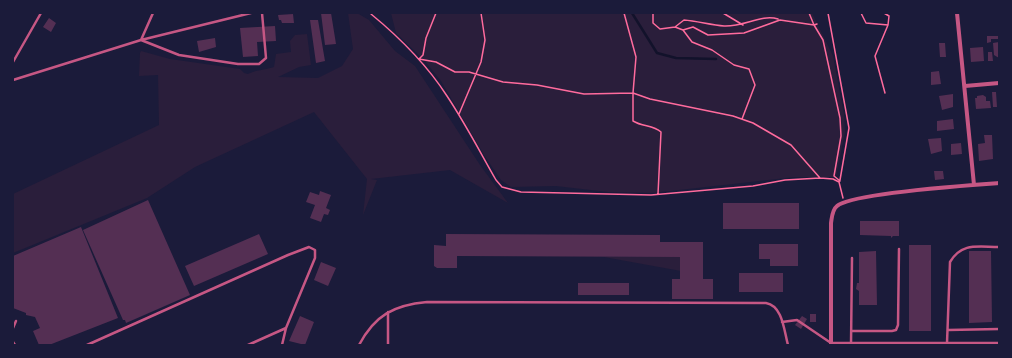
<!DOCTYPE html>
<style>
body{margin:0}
#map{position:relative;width:1012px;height:358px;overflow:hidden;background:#1b1b3a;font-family:"Libre Baskerville",serif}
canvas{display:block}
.frame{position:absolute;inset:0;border:14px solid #1b1b3a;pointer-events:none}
</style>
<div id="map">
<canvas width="1012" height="358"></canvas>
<div class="frame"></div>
</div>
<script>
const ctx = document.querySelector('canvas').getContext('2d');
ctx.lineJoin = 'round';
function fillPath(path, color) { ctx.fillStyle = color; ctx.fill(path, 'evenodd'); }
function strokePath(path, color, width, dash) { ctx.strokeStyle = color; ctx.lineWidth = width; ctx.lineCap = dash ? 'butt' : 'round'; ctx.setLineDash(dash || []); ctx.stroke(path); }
fillPath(new Path2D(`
 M348,13H357L369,20L395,51L415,66L480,165L508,203L450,170L371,179L377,180L363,215L367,179L314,112L195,167L147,198L13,253V194L159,125L158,75L139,76L140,53L141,51L170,59L240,69L244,73L248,74C255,70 265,70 274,67L276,54L291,52L290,41L295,35L307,34L311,65L299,67L278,77L318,78L342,66L353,49Z
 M391,13H812L833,56L844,114L845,132L836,177H795L652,193L608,192L556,186L511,187L501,180L484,155L441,81L424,60L396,33Z
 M604,257H681V271Z`), '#2a1e3b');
strokePath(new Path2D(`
 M632,13L657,53L676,58L716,59`), '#12122b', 2.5);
fillPath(new Path2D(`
 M321,13H331L336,44L325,45Z
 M293,14L294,23H282L281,20H279L278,15Z
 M49,18L56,23L51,32L43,27Z
 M310,20H318L325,61L316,63Z
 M275,26L276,41L257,42L258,56L243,57L240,28Z
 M987,36H999V39H991V42L987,43Z
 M215,38L216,47L199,52L197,41Z
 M999,42V58L994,55L993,43Z
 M939,43H945L946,57H940Z
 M983,47L984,61L971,62L970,48Z
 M988,52H992L993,61H988Z
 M939,71L941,84L931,85V72Z
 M992,92H996L997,107H993Z
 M953,94V107L942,110L939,96Z
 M983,95L986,97V101H990L991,108L976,109L975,98H977V96Z
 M953,119L954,129L937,131V121Z
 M984,135H992L993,159L979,161L978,144L985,143Z
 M941,138L942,151L931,154L928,139Z
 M961,143L962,154L951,155V144Z
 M934,171H943L944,179L935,180Z
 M320,191L331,195L326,208L330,210L328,215L324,214L321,222L310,218L315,205L306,202L310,192L319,195Z
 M148,200L190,295L126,323L125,320H123L83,230Z
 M723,203H799V229H723Z
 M860,221H899V236H893L891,238V236L860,235Z
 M81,227L118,318L49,345H39L33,331L40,328L35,317L26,315V313L13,308V256Z
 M259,234L268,254L194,286L185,266Z
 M446,234L660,235V242H703V279H713V299H672V279H680V257L457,256V268H437L434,266V245L446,246Z
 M759,244H798V266H770V259H759Z
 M909,245H931V331H909Z
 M876,251L877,305H859V291L856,289L857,283H859V252Z
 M969,251H991L992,322L969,323Z
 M321,262L336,268L328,286L314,280Z
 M739,273H783V292H739Z
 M578,283H629V295H578Z
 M810,314H816V322H810Z
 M300,316L314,322L305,345L289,341Z
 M802,316L807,319L801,329L795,325Z`), '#542f53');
strokePath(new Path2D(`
 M366,13H375
 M624,13L636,57L633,93V121C643,127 653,125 661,132L658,194
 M653,13V23L660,29L675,27L683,30L693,27L708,35L744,33L780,20L814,25L823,40L840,118L841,136L834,176L840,181
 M723,13L743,25
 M809,13L814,25L817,24
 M828,13L849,128L840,180
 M861,13L866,23L888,25L875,56L885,93
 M884,13L889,16L888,25
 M371,14C399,37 427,65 447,96C465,123 480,152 496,180L502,187L521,192L651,195L753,186L785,180L820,178L833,179L839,182L843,198
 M675,27L684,20C697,21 711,25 724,26C744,27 761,14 778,19
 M683,30L692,42L712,50L734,65L749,69L755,85L742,119
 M419,59L436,62L455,72H469L503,82L537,85L584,94L633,93L650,99L733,116L753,123L791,145L820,178
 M419,59L423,55L426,38L436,13
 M459,114L481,62L485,40L481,13`), '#ff6b9d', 1.5);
strokePath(new Path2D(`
 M153,13L141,40L179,55L238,64H259L266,58L262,13
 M13,62L41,13
 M13,80L141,40L251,13
 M388,312V345
 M782,322L797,320L831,343H999
 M13,328L16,321
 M948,330L999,329
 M852,331H892L896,330L898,325L899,249
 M13,342L15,345
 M947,343L950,262C962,242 978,247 999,247
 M87,345L288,255L309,247L315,250V258L286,328L282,345
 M248,345L286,328
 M359,345C375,315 394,305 427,302L766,303C783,306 784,331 788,345
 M851,345L852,258`), '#c65784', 2.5);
strokePath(new Path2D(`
 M957,13L974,185
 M965,86L999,83
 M831,345V223C832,217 832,210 837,206C851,193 972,185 999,183`), '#c65784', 4);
</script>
